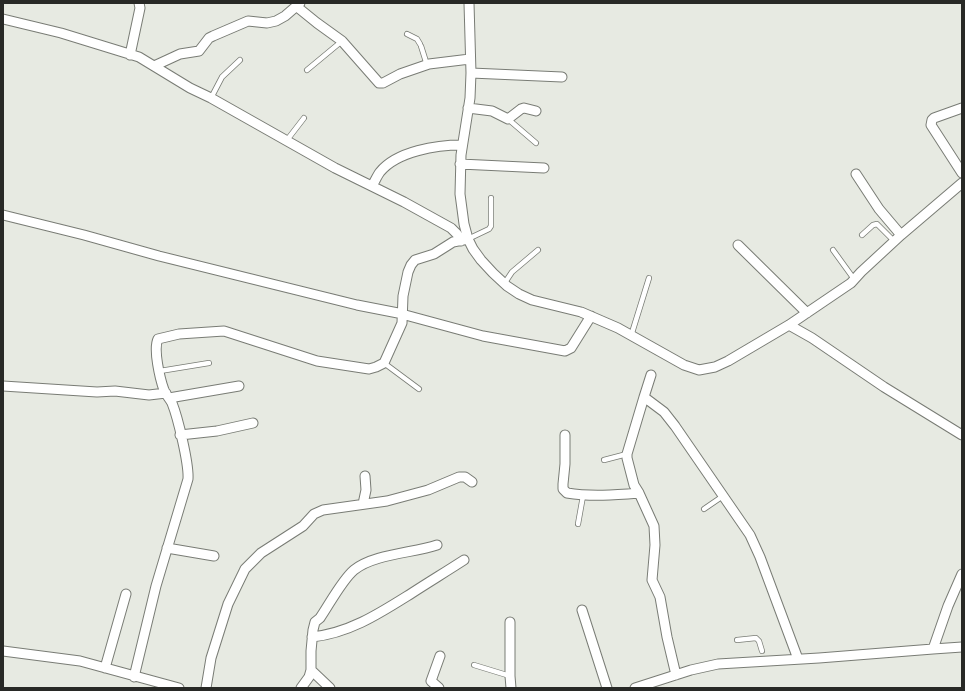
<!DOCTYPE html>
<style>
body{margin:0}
#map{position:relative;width:965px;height:691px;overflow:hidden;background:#e7eae2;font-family:Roboto,sans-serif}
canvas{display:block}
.frame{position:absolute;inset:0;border:4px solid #282926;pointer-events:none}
</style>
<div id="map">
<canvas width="965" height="691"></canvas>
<div class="frame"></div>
</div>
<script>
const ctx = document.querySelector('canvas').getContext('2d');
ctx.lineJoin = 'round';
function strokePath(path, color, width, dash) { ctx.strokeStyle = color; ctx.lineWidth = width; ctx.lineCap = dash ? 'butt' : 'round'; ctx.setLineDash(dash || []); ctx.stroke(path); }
const service = new Path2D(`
 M407,34L417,39L420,44
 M421,46L427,65
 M307,70L342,41
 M211,98L222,77L240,60
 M508,119L536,143
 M287,140L304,118
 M862,235L873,225L877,224L894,241
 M468,239L489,229L491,226V198
 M833,250L854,279
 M504,284L512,272L538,250
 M631,336L649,278
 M384,363L419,389
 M160,371L209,363
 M604,460L627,454
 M704,509L723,496
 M578,524L583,496
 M737,640L756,638L759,641L762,651
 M474,665L510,676`);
const minor = new Path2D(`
 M469,3L471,73L470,98L461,155L460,194L464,224L468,239L473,249L481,260L493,273L507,286L519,294L532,300L581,312L618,328L684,365L699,370L715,367L728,361L789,325L851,283L861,272L901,235L962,183
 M296,6L317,23L342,41L379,83H383L400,74L429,64L470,59
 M3,19L61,33L139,57L190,88L211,98L335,168L404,202L451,228L457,234L461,241
 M130,55L140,8L139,3
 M154,66L180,54L199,51L209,38L213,36L248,21L267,23L276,21L285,16L300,3
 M471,73L562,77
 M468,108L492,111L508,119L521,109L524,108L536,111
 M962,108L934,118L932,120L931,125L962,173
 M460,164L544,168
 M856,174L879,209L901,235
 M372,186C375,181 377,176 380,172C397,151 437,145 462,145
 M3,215L84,235L159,256L357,305L398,313L483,336L565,351L571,348L591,316
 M738,245L807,313
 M789,325L812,338L884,387L962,435
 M3,386L97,392L115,391L149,395L166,393
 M644,397L651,375
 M169,398L239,386
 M180,435L217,431L253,423
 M565,435V464L563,484V489L567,493C591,497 615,495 639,493
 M363,504L366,490L365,476
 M167,548L214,556
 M962,574L948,606L933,649L962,647
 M582,610L607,688
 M510,622V676L511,688
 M312,637C350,633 380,613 412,593C429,582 447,571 464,560
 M3,651L80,661L179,688
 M105,668L126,594
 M311,670L330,688
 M676,675L667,637L660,597L652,580L655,545L654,526L639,493L634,485L627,458V454L644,397L664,412L675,426L750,535L760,557L798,659
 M134,677L156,586L188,479C189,464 178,418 172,403C170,399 166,395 164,390C160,379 153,349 158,339L179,334L224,331L317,361L369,369L376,367L384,363L402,323L403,296L408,272L411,265L415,260L434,254L453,242L468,239
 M206,688L211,658L228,604L245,569L261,553L303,526L314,514L323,510L387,501L428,490L459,477H465L472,482
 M301,688L309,677L311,670V651L313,630L315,622L320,618C329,605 342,580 354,570C374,554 413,553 437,545
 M439,688L431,681L440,656
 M635,688L691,670L718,664L819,658L933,649`);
strokePath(service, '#797c75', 6);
strokePath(minor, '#797c75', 11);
strokePath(service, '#fff', 4.5);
strokePath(minor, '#fff', 9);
</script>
